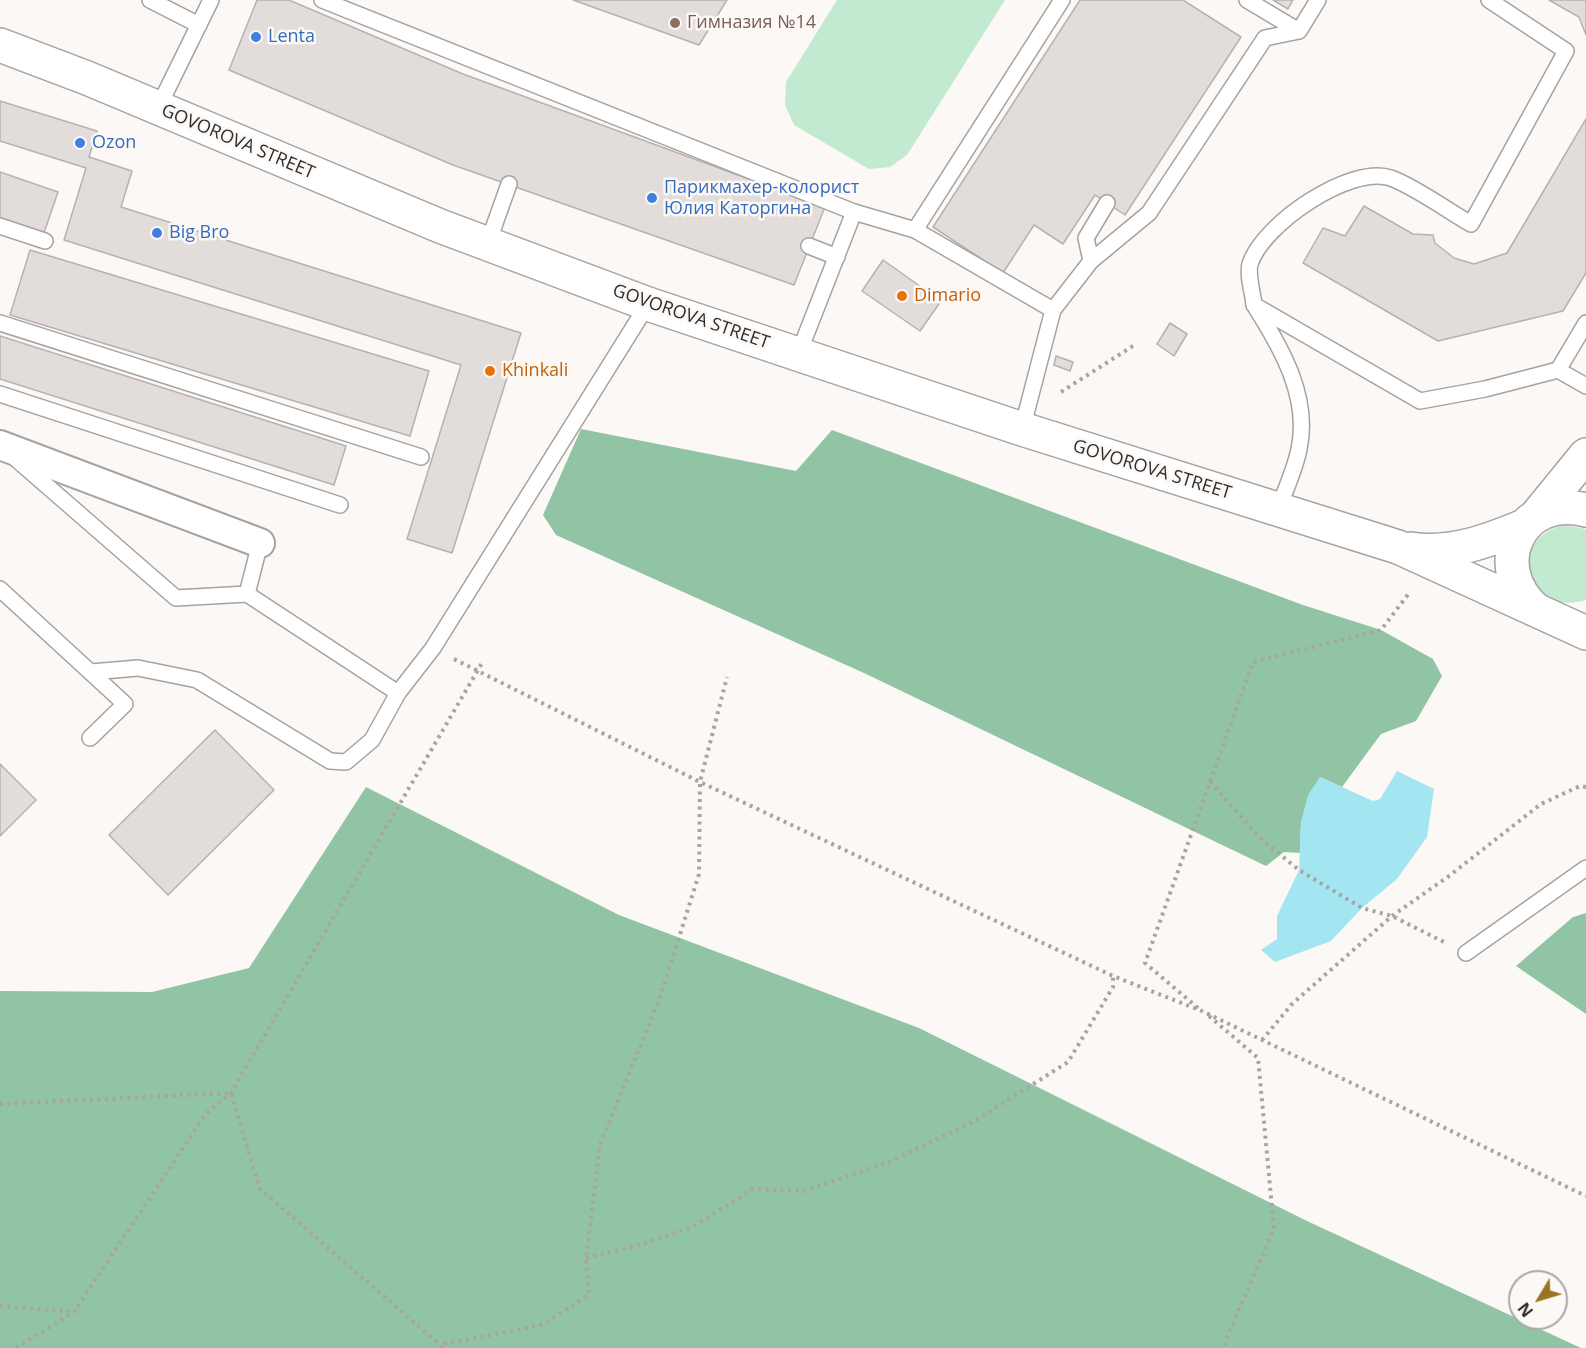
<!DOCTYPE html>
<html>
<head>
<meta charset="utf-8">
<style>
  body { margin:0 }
  #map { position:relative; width:1586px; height:1348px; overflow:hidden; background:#fcf8f5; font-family:"Open Sans",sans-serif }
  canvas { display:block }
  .north { position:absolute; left:1508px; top:1270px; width:60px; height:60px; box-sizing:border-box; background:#fcf8f5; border:2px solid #aaa7a5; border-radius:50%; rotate:232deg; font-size:16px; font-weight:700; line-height:24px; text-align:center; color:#302e2d }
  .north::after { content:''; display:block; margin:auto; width:21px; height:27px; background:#9c7421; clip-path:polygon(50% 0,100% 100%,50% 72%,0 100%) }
</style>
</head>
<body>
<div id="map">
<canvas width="1586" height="1348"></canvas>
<div class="north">N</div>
</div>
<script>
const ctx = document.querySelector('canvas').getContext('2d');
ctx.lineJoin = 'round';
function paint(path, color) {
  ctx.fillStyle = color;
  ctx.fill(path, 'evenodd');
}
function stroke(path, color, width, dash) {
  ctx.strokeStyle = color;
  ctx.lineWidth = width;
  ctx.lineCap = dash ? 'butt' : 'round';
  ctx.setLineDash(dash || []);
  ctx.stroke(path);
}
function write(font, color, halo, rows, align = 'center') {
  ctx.font = font + ' "Open Sans",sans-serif';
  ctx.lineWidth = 5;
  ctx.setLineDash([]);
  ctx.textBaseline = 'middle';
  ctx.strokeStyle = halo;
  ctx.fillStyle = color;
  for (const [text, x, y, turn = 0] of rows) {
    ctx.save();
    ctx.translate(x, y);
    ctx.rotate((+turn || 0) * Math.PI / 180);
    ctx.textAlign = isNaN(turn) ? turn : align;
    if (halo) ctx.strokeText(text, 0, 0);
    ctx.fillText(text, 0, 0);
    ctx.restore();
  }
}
paint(new Path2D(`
  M 837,0 L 1005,0 L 907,155 L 890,167 L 869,169 L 794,125 L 785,105 L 786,82 Z
  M 1563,525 L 1586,529 L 1586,600 C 1528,618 1502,542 1563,525 Z`), '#c1ead0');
paint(new Path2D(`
  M 581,429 L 796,471 L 832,430 L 1303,605 L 1381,630 L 1433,659 L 1442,676 L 1416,721 L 1381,734 L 1342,787 L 1320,777 L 1301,822 L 1300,853 L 1284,852 L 1266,866 L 864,673 L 556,535 L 543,515 Z
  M 366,787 L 619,915 L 919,1028 L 1307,1221 L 1581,1348 L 0,1348 L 0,991 L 152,992 L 249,968 Z
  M 1586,913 L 1586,1014 L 1516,966 L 1573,917 Z`), '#91c3a5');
paint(new Path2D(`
  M 1397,771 L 1434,789 L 1427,837 L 1397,879 L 1362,908 L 1331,941 L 1275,962 L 1261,950 L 1277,939 L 1277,916 L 1299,870 L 1301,822 L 1308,795 L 1320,777 L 1373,801 L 1380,799 Z`), '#a4e5f2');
const building = new Path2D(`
  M 257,0 L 289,0 L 463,74 L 825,207 L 794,285 L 453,165 L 229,70 Z
  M 573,0 L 727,0 L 699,45 Z
  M 1080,0 L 1183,0 L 1241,37 L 1125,215 L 1095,195 L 1063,244 L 1034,225 L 1003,273 L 933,227 Z
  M 1273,0 L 1293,0 L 1288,9 Z
  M 1549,0 L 1586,0 L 1586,35 L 1579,17 Z
  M 0,101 L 97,131 L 89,157 L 132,171 L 121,207 L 521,333 L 452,553 L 407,539 L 461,365 L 64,240 L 86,168 L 0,141 Z
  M 1586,119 L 1586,273 L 1563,311 L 1438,341 L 1303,263 L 1323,228 L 1345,236 L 1364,206 L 1413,234 L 1433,235 L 1435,243 L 1454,258 L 1474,264 L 1507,253 Z
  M 0,172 L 58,192 L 44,233 L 0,218 Z
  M 30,250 L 429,371 L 410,436 L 10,315 Z
  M 883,260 L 941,301 L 920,331 L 862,291 Z
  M 1170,323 L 1187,334 L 1174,356 L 1157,344 Z
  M 0,336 L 346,446 L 334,485 L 0,379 Z
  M 1056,356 L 1073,362 L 1070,371 L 1054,365 Z
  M 215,730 L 274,790 L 168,895 L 109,835 Z
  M 0,764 L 36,800 L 0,836 Z`);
paint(building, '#e2ddda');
stroke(building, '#b7b2b0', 1.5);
const lane = new Path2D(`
  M 150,0 L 199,25
  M 322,0 L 854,212 L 915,230 L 1053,310
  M 1247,0 L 1299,31
  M 1489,0 L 1566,51 L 1471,224 C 1447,210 1415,187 1391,178 C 1350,164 1262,225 1250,264 C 1247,275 1253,293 1254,305 L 1420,401 L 1485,389 L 1558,370 L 1586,386
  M 158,108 L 211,0
  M 0,226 L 45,241
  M 915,230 L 1062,0
  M 488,243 L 509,184
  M 809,246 L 837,257
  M 1091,261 L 1086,238 L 1107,203
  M 1256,308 C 1282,349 1310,398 1299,449 C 1295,470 1285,490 1278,510
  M 0,323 L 421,457
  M 798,355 L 854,212
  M 1558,370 L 1586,323
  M 0,394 L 340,505
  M 1022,429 L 1053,310 L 1091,261 L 1149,213 L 1265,38 L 1299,31 L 1318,0
  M 16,459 L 176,598 L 247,594 L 398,693 L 372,740 L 346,762 L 330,761 L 197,680 L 138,668 L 91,672
  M 0,589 L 125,704 L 90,738
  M 247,594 L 260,543
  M 398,693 L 433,648 L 648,304
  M 1466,953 L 1586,868`);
const street = new Path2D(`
  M 0,445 L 260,543`);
const secondary = new Path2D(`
  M 0,45 L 87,78 L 440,226 L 648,304 L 1022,429 L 1398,547 L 1586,633
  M 1537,515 L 1586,455
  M 1411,549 C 1451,555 1488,541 1524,526
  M 1536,610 C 1486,567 1520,493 1586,510`);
stroke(lane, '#a6a29f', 18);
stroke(street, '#a6a29f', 32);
stroke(secondary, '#a6a29f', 36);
stroke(new Path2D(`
  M 1061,392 L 1136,344
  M 454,659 L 700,782 L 1113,976 L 1202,1011 L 1586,1196
  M 1210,782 L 1261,839 L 1299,870 L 1362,908 L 1392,916 L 1446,943
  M 1198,1008 L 1145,963 L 1253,662 L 1381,630 L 1410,592
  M 1209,1016 L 1258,1058 L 1274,1229 L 1225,1342 L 1226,1348
  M 1262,1040 L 1292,1004 L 1392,916 L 1449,876 L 1541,804 L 1580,786 L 1586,787
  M 0,1104 L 231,1093 L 260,1189 L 440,1345
  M 586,1258 L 636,1246 L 692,1227 L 753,1189 L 804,1191 L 889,1162 L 975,1121 L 1068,1062 L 1113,987 L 1113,977
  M 0,1306 L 74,1312
  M 16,1348 L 74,1312 L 205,1115 L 231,1093 L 482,663
  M 442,1348 L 440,1345 L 541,1325 L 589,1295 L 586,1258 L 600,1145 L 661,995 L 699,874 L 700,782 L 727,677`), '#a7a4a2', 4, [3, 4.5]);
stroke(lane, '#fff', 15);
stroke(street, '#fff', 28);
stroke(secondary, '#fff', 33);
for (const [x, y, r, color] of [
  [675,23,6,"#8d6e63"],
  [256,37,6,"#3f7fe0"],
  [80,143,6,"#3f7fe0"],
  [652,198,6,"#3f7fe0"],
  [157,233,6,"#3f7fe0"],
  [902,296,6,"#e8710a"],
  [490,371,6,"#e8710a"]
]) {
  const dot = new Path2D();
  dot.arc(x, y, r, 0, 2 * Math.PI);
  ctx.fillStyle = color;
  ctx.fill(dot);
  stroke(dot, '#fcf8f5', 2);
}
write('18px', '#785e54', '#fcf8f5', [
  ["Гимназия №14",687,23]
], 'left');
write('18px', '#366cbe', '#fcf8f5', [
  ["Lenta",268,37],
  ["Ozon",92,143],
  ["Парикмахер-колорист",664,188],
  ["Юлия Каторгина",664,209],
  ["Big Bro",169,233]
], 'left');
write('18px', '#302e2d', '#fcf8f5', [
  ["GOVOROVA STREET",238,142,23],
  ["GOVOROVA STREET",691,317,19],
  ["GOVOROVA STREET",1152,470,17]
]);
write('18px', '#c56008', '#fcf8f5', [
  ["Dimario",914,296],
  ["Khinkali",502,371]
], 'left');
</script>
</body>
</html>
